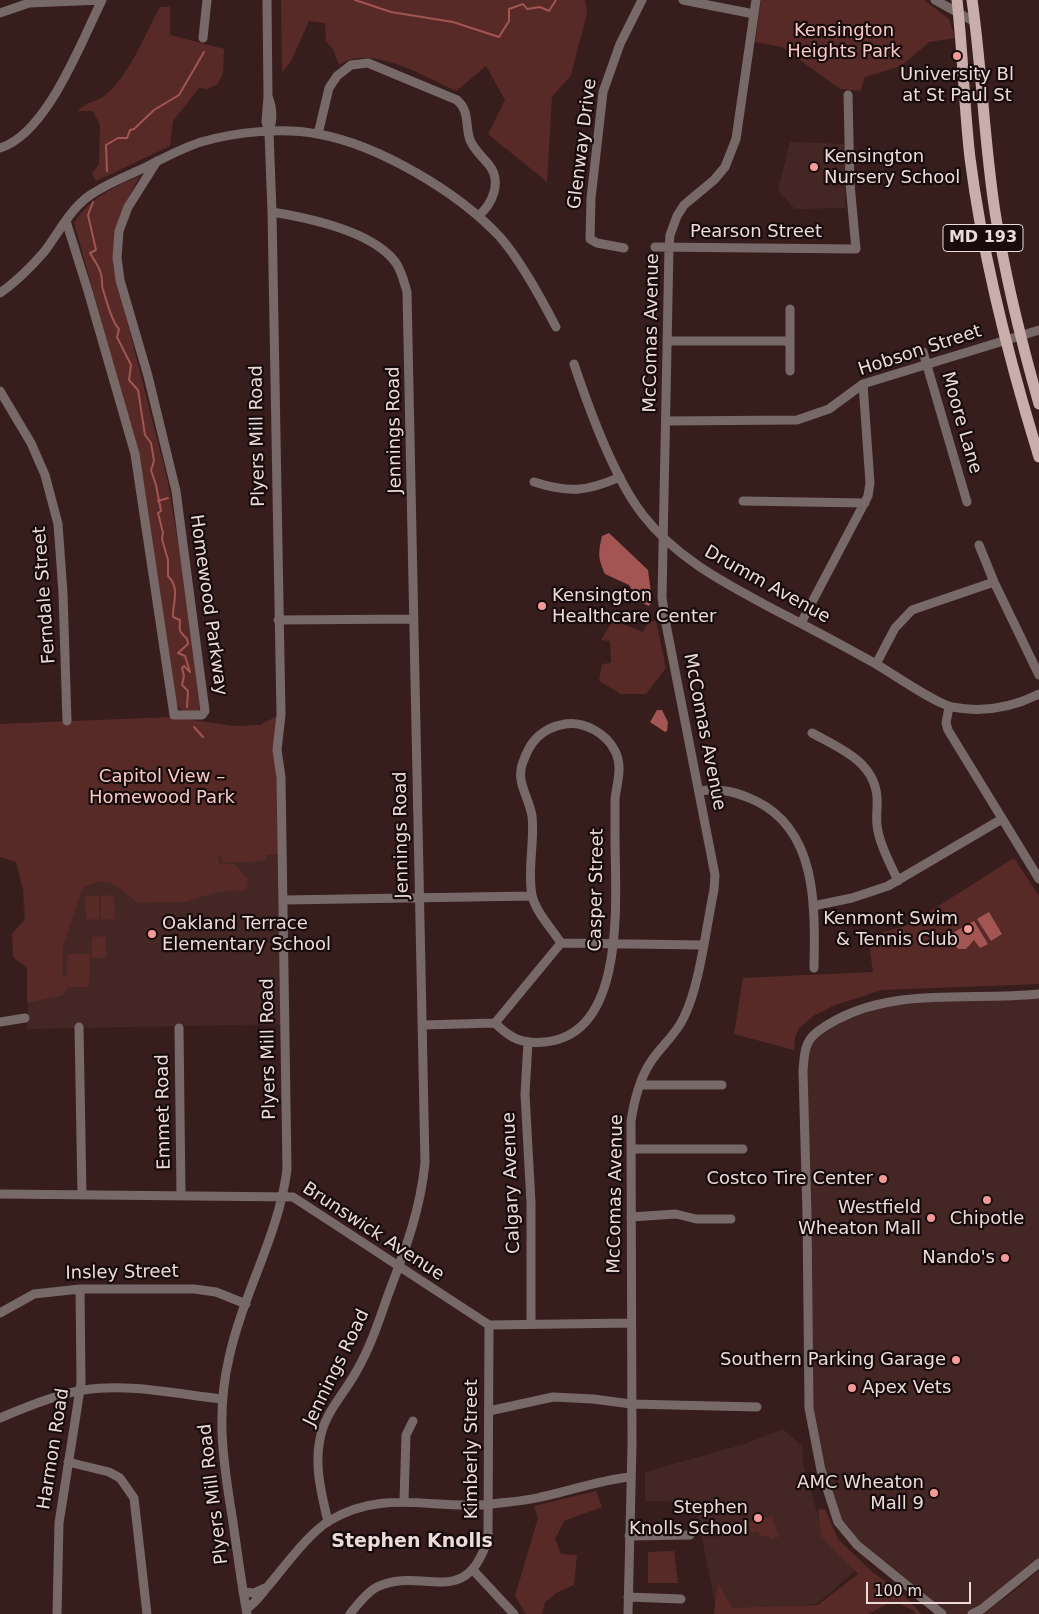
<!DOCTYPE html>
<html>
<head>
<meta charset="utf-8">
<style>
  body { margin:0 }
  #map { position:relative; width:1039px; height:1614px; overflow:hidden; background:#371e1d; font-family:"DejaVu Sans",sans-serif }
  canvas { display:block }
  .scale { position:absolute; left:866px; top:1582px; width:105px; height:22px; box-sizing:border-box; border:2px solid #ecdbd9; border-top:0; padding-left:6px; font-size:15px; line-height:18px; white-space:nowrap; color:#ecdbd9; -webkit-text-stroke:4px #170c0b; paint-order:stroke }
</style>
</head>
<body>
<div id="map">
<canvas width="1039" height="1614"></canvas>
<div class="scale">100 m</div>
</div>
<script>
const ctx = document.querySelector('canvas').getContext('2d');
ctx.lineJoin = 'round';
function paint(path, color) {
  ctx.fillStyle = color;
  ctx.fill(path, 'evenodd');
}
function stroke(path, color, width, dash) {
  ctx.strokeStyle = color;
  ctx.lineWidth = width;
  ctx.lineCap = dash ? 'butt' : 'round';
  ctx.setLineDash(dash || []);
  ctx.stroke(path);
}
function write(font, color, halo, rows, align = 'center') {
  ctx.font = font + ' "DejaVu Sans",sans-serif';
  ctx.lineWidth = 4.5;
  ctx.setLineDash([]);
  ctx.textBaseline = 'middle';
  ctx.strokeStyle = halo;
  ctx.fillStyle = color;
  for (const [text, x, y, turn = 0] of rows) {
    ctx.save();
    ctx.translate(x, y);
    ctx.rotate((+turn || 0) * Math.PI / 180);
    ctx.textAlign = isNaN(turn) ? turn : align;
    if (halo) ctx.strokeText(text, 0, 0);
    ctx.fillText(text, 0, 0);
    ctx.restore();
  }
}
paint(new Path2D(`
  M 790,142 L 845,144 L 845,208 L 795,209 L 778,191 Z
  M 282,854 L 284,1024 L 27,1029 L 30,946 L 24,924 L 23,889 L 16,862 Z
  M 1039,994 L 1039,1562 L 972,1614 L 942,1614 L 936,1610 L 838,1522 L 809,1408 L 803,1071 L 810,1038 L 824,1027 L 889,1001 Z
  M 783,1429 L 802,1446 L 803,1463 L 823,1533 L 859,1568 L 818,1603 L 791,1608 L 717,1614 L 695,1502 L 645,1501 L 645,1472 L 745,1444 Z
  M 1039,1570 L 1039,1614 L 983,1614 L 1014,1591 Z`), '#442624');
paint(new Path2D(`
  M 281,0 L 585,0 L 587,13 L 571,75 L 552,97 L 547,182 L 488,134 L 505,100 L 486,66 L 456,91 C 425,77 370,43 339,65 L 333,49 L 326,41 L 325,23 L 309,21 L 291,61 L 282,73 Z
  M 761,0 L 924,0 L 949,19 L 955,38 L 929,42 L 901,66 L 865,77 L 860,91 L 840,89 L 782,47 L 755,42 Z
  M 160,7 L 170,7 L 170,35 L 224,49 L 223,73 L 218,84 L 208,89 L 199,88 L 173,121 L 170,146 L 96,181 L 92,174 L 99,164 L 100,125 L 93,111 L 78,111 C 89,100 95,103 104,96 C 128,78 146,33 160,7 Z
  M 140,176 C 121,207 114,230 113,266 L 168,482 L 190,617 L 200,708 L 198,711 L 184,712 L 176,705 L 147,504 L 101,319 L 74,223 C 92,196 111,189 140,176 Z
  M 613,620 L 643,632 L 648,622 L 656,621 L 666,668 L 646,694 L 621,694 L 599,681 L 602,664 L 611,663 L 610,641 L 601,640 Z
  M 279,715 L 282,854 L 266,855 L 266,861 L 222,863 L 221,856 L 218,856 L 220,864 L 234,864 L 248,879 L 247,890 L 218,892 L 184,902 L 138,903 C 116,886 111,875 83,887 L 63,946 L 62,976 L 67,977 L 67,957 L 69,954 L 90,954 L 89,987 L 68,987 L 63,995 L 27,1003 L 27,968 L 13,957 L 12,934 L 26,918 L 23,889 L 16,862 L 0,857 L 0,724 L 172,717 L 234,726 L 260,725 Z
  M 1014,858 L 1039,896 L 1039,984 L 882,990 L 835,1005 L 813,1016 L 799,1028 L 795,1037 L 794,1050 L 734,1034 L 743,978 L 873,972 L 868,937 L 910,924 Z
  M 99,895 L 99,919 L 86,920 L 85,896 Z
  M 114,895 L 115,919 L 101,920 L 101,896 Z
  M 106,936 L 106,958 L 92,958 L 92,937 Z
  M 596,1491 L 602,1507 L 564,1521 L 555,1539 L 561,1554 L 577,1555 L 574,1585 L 558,1592 L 545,1602 L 542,1614 L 526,1614 L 515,1596 L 538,1518 L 534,1506 Z
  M 825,1509 L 838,1539 L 871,1571 L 906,1597 L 921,1614 L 914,1614 L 915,1611 L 893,1601 L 868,1614 L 714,1614 L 718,1583 L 732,1608 L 818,1605 L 858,1574 L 821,1536 L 818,1510 Z
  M 772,1516 L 779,1537 L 770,1539 L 769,1536 L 760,1536 L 758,1531 L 751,1533 L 748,1522 Z
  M 674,1551 L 678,1583 L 648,1583 L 648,1552 Z`), '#572a28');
paint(new Path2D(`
  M 609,533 L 648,570 L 652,601 L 649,606 L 640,602 L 629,585 L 605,574 C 598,558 598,554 602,536 Z
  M 657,710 L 662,710 L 668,722 L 667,731 L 665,732 L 650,722 Z
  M 989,912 L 1002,934 L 991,941 L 977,919 Z
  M 974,921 L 988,944 L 980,948 L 974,940 L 966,949 L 958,949 L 949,935 Z`), '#a25552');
stroke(new Path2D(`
  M 355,0 L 391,12 L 453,22 L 499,37 L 509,21 L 509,9 L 523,4 L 527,9 L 540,7 L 549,11 L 556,0
  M 107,171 L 106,145 L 118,138 L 127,138 L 130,130 L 134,129 L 154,110 L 179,95 L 204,52
  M 93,202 L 88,215 L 96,250 L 90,253 C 94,260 99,266 101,274 C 103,279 101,285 103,290 C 107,301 111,321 119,329 L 117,337 L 131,365 L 129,380 L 138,390 L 145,435 L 151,443 L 154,461 L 151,470 L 156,485 L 161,511 L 158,513 L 163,533 L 162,539 L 168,560 L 168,576 C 181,589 172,604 173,617 L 180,620 C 179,631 179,631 187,639 L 188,644 L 178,653 L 185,656 L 190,672 L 184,666 L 182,668 L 184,676 L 182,685 L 188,691 L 187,707
  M 158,501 L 168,498
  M 194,727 L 203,737`), '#a25552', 2);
stroke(new Path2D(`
  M 683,0 L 754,14
  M 935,0 L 975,22
  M 0,13 L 29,3 L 102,0
  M 203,38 L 207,0
  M 268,96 C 273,109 273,119 269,132
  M 318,134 L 329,88 L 337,76 L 351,65 L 368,63 L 457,100 C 470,111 465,126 470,140 C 474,150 482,156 489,165 C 502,181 493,204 478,216
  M 0,148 C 47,134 81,42 102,0
  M 272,212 C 309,218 373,231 396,263 C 402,272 404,282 407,292 L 425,1163 C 420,1212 405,1250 388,1295 C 379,1321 370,1348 356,1372 C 344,1394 324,1414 320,1439 C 314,1467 322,1495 328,1522
  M 66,221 L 88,291 L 135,454 L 174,715 L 202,715 L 205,711 L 176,491 L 148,376 L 120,280 L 117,258 L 119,231 L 128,207 L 157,161
  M 655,247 L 856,249 L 850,184 L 848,95
  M 624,248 L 597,243 L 590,239 L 591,198 L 603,92 L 620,44 L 642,0
  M 0,293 C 16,282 31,267 44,252 C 60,231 72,205 95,192 C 111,182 129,175 146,167 C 164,158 182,148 201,142 C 236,132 282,127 318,134 C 379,145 458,192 500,237 C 521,261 541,298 556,327
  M 790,309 L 790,371
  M 667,341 L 790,341
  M 923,352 L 967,502
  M 574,364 C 589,409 614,478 643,515 C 677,559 725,583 773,609 C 808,627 842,645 876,664 C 893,674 936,704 952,707 C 983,713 1011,708 1039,694
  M 0,391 L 31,443 L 45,475 L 58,524 L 63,593 L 67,721
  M 666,421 L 797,420 L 829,409 L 863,384 L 1039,330
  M 534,482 C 569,493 586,492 620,477
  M 743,501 L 865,503
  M 979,545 L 994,582 L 1039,675
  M 278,620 L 414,619
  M 801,623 L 868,496 L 870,483 L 863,384
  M 876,664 L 895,628 L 912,610 L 994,582
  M 949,707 L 946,723 L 948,730 L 1039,879
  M 812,733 C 839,748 874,761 877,797 C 878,808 875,820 878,831 C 881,848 891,865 898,881
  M 700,791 C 721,788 737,792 756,801 C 818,831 815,908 814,968
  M 283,900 L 532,896
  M 813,906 L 852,898 L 888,886 L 1002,819
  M 561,943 L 703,945
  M 0,1022 L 25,1018
  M 495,1023 C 511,1039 522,1044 545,1042 C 631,1034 614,887 615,829 C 615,819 615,809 615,799 C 617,782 623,767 615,751 C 606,733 584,721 565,724 C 542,728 530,741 523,762 C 515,781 529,797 532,816 C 535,841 527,870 532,895 C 535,911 552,929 561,943
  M 423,1025 L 495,1023 L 561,943
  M 79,1027 L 82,1195
  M 179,1028 L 181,1195
  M 528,1042 L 525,1094 L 531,1203 L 531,1323
  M 640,1085 L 722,1085
  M 631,1149 L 743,1149
  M 0,1194 L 293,1197 L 489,1325 L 630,1323
  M 631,1217 L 676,1214 L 696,1219 L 731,1219
  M 0,1313 L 34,1294 L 80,1289 L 194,1289 L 216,1292 L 246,1304
  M 489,1411 L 553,1397 L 593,1399 L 631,1404 L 757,1407
  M 0,1418 C 21,1409 61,1393 84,1390 C 128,1383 177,1394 222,1399
  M 68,1462 L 109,1472 L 120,1478 L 134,1498 L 147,1614
  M 404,1501 L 406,1435 L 413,1421
  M 629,1536 L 690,1535
  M 473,1570 L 514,1614
  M 243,1592 L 254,1593 L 267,1587
  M 628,1597 L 681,1599
  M 246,1609 C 257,1602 261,1594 269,1585 C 285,1566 308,1534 329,1521 C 385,1487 435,1511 492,1504 C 508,1502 525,1501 541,1497 C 570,1491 600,1480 630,1477
  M 57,1614 L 59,1523 L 81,1383 L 80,1289
  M 247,1614 C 241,1581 237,1549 232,1516 C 223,1461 216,1413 229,1358 C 243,1293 279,1235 287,1169 L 281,777 L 277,750 L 281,715 L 272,212 L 269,132 L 266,122 L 268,96 L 267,0
  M 350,1614 C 357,1605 367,1592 377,1587 C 422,1565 466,1612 488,1538 L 489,1325
  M 628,1614 L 632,1445 L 631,1121 C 634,1102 639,1080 650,1063 C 660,1047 676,1035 684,1017 C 700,985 706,927 714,890 L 715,875 L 665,619 L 662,597 L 669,248 L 670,235 L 677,216 L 684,205 L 714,180 L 725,167 L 736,139 L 756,0
  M 942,1614 L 857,1545 L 838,1522 L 821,1470 L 809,1408 L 807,1215 L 803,1071 C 804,1060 804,1047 811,1038 C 817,1030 827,1025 836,1020 C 898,987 971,1001 1039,994
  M 972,1614 L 982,1609 L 1039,1563`), '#776968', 9);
stroke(new Path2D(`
  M 957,0 C 963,53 964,106 970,158 C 983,260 1009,360 1039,457
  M 972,0 C 982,70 984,141 995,212 C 1005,276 1021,341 1039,404`), '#c9adab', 11);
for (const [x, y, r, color] of [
  [957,56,5,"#f59b97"],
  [814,167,5,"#f59b97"],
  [542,606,5,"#f59b97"],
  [968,929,5,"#f59b97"],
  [152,934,5,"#f59b97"],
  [883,1179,5,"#f59b97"],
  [987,1200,5,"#f59b97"],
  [931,1218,5,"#f59b97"],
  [1005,1258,5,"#f59b97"],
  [956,1360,5,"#f59b97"],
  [852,1388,5,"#f59b97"],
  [934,1493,5,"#f59b97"],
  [758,1518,5,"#f59b97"]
]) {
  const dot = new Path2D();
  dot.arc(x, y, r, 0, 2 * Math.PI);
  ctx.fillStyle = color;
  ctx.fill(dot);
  stroke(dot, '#170c0b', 2);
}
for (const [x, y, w] of [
  [983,238,80]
]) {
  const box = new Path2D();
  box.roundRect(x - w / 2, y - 13.5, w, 27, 4);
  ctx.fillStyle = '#170c0b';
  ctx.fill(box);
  stroke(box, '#ecdbd9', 1);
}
write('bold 16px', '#ecdbd9', null, [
  ["MD 193",983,238]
]);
write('18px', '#f7c9c6', '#170c0b', [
  ["Kensington",844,31],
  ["Heights Park",844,52],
  ["Capitol View –",162,777],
  ["Homewood Park",162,798]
]);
write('18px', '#ecdbd9', '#170c0b', [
  ["University Bl",957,75,"center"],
  ["at St Paul St",957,96,"center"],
  ["Kensington",824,157,"left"],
  ["Nursery School",824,178,"left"],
  ["Kensington",552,596,"left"],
  ["Healthcare Center",552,617,"left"],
  ["Kenmont Swim",958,919],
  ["& Tennis Club",958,940],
  ["Oakland Terrace",162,924,"left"],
  ["Elementary School",162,945,"left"],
  ["Costco Tire Center",873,1179],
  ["Westfield",921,1208],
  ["Wheaton Mall",921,1229],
  ["Chipotle",987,1219,"center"],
  ["Nando's",995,1258],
  ["Southern Parking Garage",946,1360],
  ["Apex Vets",862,1388,"left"],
  ["AMC Wheaton",924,1483],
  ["Mall 9",924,1504],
  ["Stephen",748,1508],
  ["Knolls School",748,1529]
], 'right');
write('18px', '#ecdbd9', '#170c0b', [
  ["Glenway Drive",583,144,-83],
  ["Pearson Street",756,232],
  ["McComas Avenue",652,333,-89],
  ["Hobson Street",920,351,-18],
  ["Moore Lane",961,423,74],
  ["Jennings Road",395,430,-91],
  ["Plyers Mill Road",258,436,-91],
  ["Drumm Avenue",767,585,29],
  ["Ferndale Street",45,595,-94],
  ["Homewood Parkway",208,605,82],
  ["McComas Avenue",704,732,79],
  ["Jennings Road",402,835,-91],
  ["Casper Street",597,890,-89],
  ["Plyers Mill Road",269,1049,-91],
  ["Emmet Road",164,1112,-91],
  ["Calgary Avenue",512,1183,-92],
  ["McComas Avenue",616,1194,-89],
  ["Brunswick Avenue",373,1232,33],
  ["Insley Street",122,1273,-1],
  ["Jennings Road",337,1368,-64],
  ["Harmon Road",54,1449,-81],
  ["Kimberly Street",472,1449,-90],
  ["Plyers Mill Road",214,1494,-97]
]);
write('bold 19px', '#ecdbd9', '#170c0b', [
  ["Stephen Knolls",412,1542]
]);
</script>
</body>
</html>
